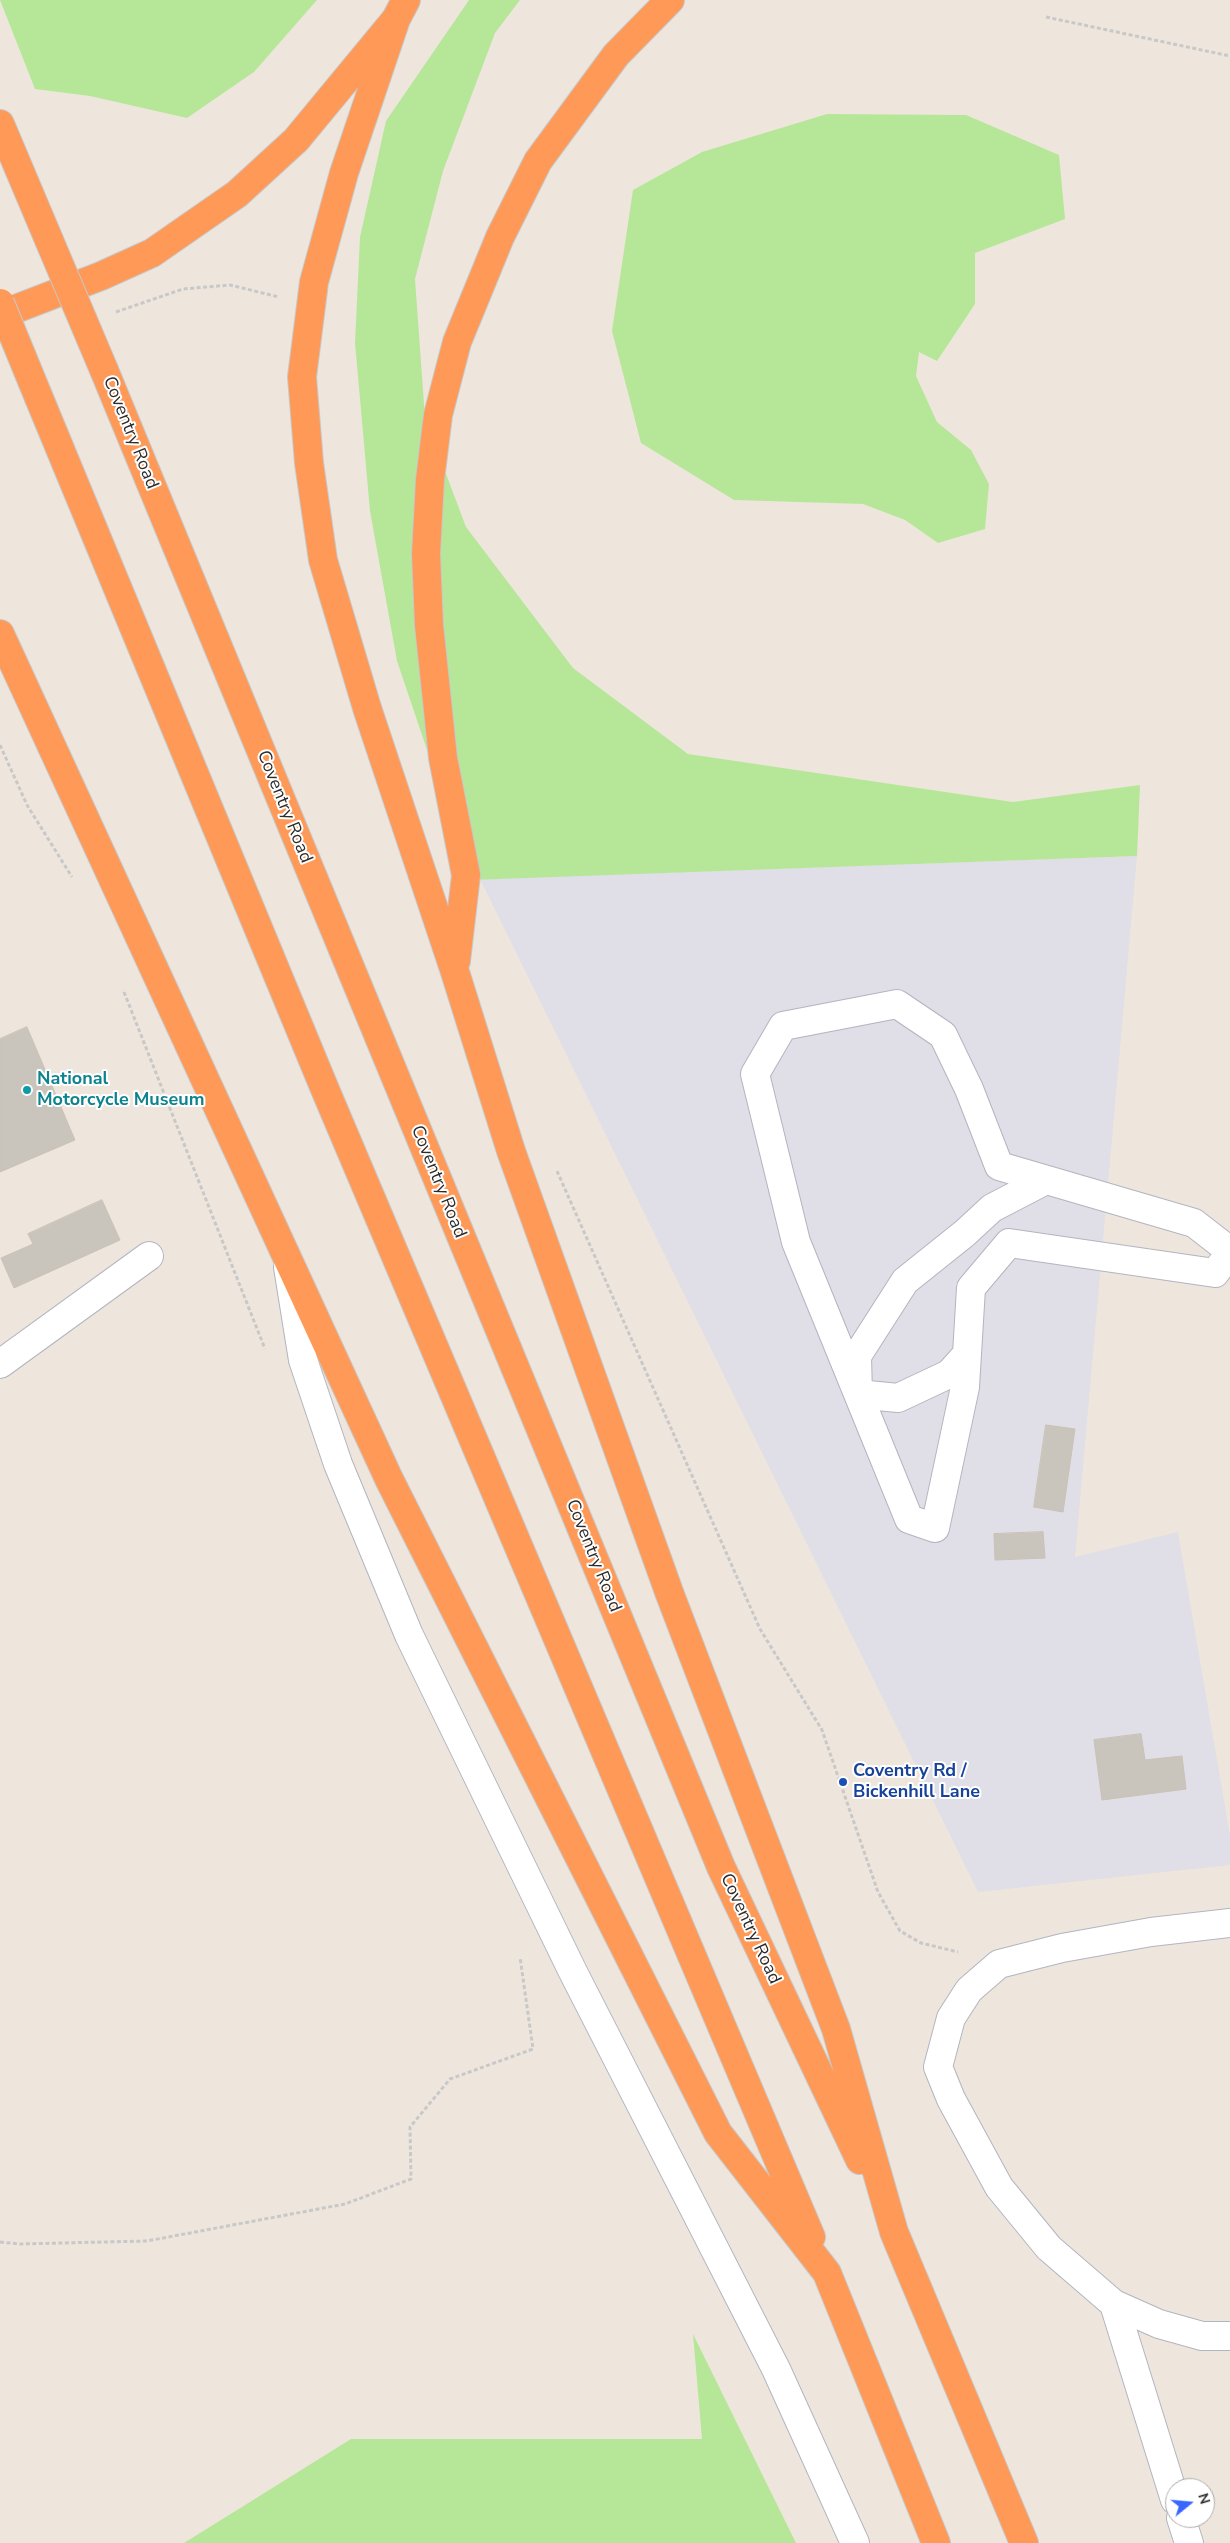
<!DOCTYPE html>
<html>
<head>
<meta charset="utf-8">
<style>
  body { margin:0 }
  #map { position:relative; width:1230px; height:2543px; overflow:hidden; background:#eee6dd; font-family:"Nunito Sans",sans-serif }
  canvas { display:block }
  .north { position:absolute; left:1165px; top:2478px; width:50px; height:50px; box-sizing:border-box; background:#fff; border:1px solid #ababab; border-radius:50%; rotate:73deg; font-size:14px; font-weight:700; line-height:20px; text-align:center; color:#2c2c2c }
  .north::after { content:''; display:block; margin:auto; width:18px; height:22px; background:#3966ff; clip-path:polygon(50% 0,100% 100%,50% 72%,0 100%) }
</style>
</head>
<body>
<div id="map">
<canvas width="1230" height="2543"></canvas>
<div class="north">N</div>
</div>
<script>
const ctx = document.querySelector('canvas').getContext('2d');
ctx.lineJoin = 'round';
function paint(path, color) {
  ctx.fillStyle = color;
  ctx.fill(path, 'evenodd');
}
function stroke(path, color, width, dash) {
  ctx.strokeStyle = color;
  ctx.lineWidth = width;
  ctx.lineCap = dash ? 'butt' : 'round';
  ctx.setLineDash(dash || []);
  ctx.stroke(path);
}
function write(font, color, halo, rows, align = 'center') {
  ctx.font = font + ' "Nunito Sans",sans-serif';
  ctx.lineWidth = 4;
  ctx.setLineDash([]);
  ctx.textBaseline = 'middle';
  ctx.strokeStyle = halo;
  ctx.fillStyle = color;
  for (const [text, x, y, turn = 0] of rows) {
    ctx.save();
    ctx.translate(x, y);
    ctx.rotate((+turn || 0) * Math.PI / 180);
    ctx.textAlign = isNaN(turn) ? turn : align;
    if (halo) ctx.strokeText(text, 0, 0);
    ctx.fillText(text, 0, 0);
    ctx.restore();
  }
}
paint(new Path2D(`
  M 1137,856 L 1075,1557 L 1178,1532 L 1230,1836 L 1230,1865 L 978,1892 L 480,879 Z`), '#e0dee6');
paint(new Path2D(`
  M 0,0 L 317,0 L 254,72 L 187,118 L 90,96 L 35,89 Z
  M 469,0 L 520,0 L 495,33 L 443,171 L 415,279 L 425,418 L 466,527 L 573,668 L 688,754 L 1013,802 L 1140,785 L 1137,856 L 471,880 L 397,661 L 370,511 L 355,343 L 360,237 L 386,121 Z
  M 827,114 L 966,115 L 1059,155 L 1065,219 L 975,253 L 975,304 L 937,361 L 919,352 L 916,376 L 937,422 L 971,450 L 989,484 L 985,529 L 938,543 L 905,520 L 863,504 L 734,500 L 641,443 L 612,331 L 633,190 L 702,152 Z
  M 693,2334 L 796,2543 L 184,2543 L 351,2439 L 702,2439 Z`), '#b6e798');
const building = new Path2D(`
  M 27,1027 L 75,1140 L 0,1172 L 0,1039 Z
  M 102,1200 L 120,1240 L 14,1288 L 1,1258 L 33,1244 L 28,1234 Z
  M 1046,1425 L 1075,1429 L 1063,1512 L 1034,1507 Z
  M 1043,1532 L 1045,1558 L 995,1560 L 994,1534 Z
  M 1141,1734 L 1145,1760 L 1182,1756 L 1186,1789 L 1102,1800 L 1094,1740 Z`);
paint(building, '#c9c4bc');
stroke(building, '#cac2b7', 1);
const minor = new Path2D(`
  M 1230,1251 L 1194,1223 L 999,1166 L 969,1089 L 943,1035 L 897,1004 L 783,1026 L 755,1074 L 796,1242 L 909,1519 L 935,1528 L 965,1387 L 971,1288 L 1009,1243 L 1215,1273 L 1230,1253
  M 288,1267 L 303,1360 L 338,1464 L 409,1635 L 573,1972 L 776,2369 L 855,2543
  M 967,1354 L 949,1374 L 898,1398 L 858,1394 L 857,1356 L 905,1281 L 965,1233 L 992,1208 L 1046,1180
  M 0,1364 L 149,1256
  M 1230,1923 L 1151,1932 L 1062,1948 L 999,1964 L 969,1990 L 951,2018 L 938,2067 L 951,2099 L 999,2187 L 1049,2248 L 1114,2304 L 1159,2324 L 1202,2336 L 1230,2336
  M 1114,2304 L 1175,2500
  M 1181,2518 L 1189,2543`);
const highway = new Path2D(`
  M 396,19 L 344,173 L 314,282 L 302,377 L 309,463 L 323,560 L 367,708 L 455,972 L 511,1151 L 669,1592 L 836,2029 L 894,2232 L 1024,2543
  M 0,124 L 49,240
  M 0,315 L 101,276 L 152,253 L 237,194 L 296,140 L 396,19 L 406,0
  M 104,370 L 721,1867 L 860,2160
  M 39,398 L 324,1087 L 811,2237
  M 0,634 L 389,1479 L 718,2133 L 827,2273 L 936,2543
  M 456,961 L 466,875 L 443,758 L 429,625 L 426,554 L 430,480 L 438,415 L 457,342 L 500,237 L 538,161 L 616,55 L 670,0`);
stroke(minor, '#b2b5c0', 30);
stroke(highway, '#c8c8c8', 30);
stroke(new Path2D(`
  M 1046,17 L 1230,56
  M 116,312 L 183,289 L 230,285 L 279,297
  M 0,745 L 27,805 L 72,877
  M 124,992 L 265,1349
  M 557,1171 L 760,1629 L 822,1730 L 878,1892 L 900,1931 L 921,1943 L 958,1952
  M 0,2242 L 19,2244 L 147,2241 L 345,2204 L 411,2179 L 410,2127 L 450,2079 L 533,2049 L 520,1957`), '#c8c8c8', 3, [4, 2.5]);
stroke(minor, '#fff', 28);
stroke(highway, '#ff9957', 28);
const highwayBridge = new Path2D(`
  M 49,240 L 104,370
  M 0,303 L 39,398`);
stroke(highwayBridge, '#c8c8c8', 30, []);
stroke(highwayBridge, '#ff9957', 28);
for (const [x, y, r, color] of [
  [27,1090,5,"#0f9aa8"],
  [843,1782,5,"#1a4fb4"]
]) {
  const dot = new Path2D();
  dot.arc(x, y, r, 0, 2 * Math.PI);
  ctx.fillStyle = color;
  ctx.fill(dot);
  stroke(dot, '#fff', 2);
}
write('18px', '#2c2c2c', '#fff', [
  ["Coventry Road",130,433,68],
  ["Coventry Road",284,807,68],
  ["Coventry Road",438,1182,68],
  ["Coventry Road",593,1556,68],
  ["Coventry Road",750,1929,65]
]);
write('bold 18px', '#0d838f', '#fff', [
  ["National",37,1080],
  ["Motorcycle Museum",37,1101]
], 'left');
write('bold 18px', '#164399', '#fff', [
  ["Coventry Rd /",853,1772],
  ["Bickenhill Lane",853,1793]
], 'left');
</script>
</body>
</html>
